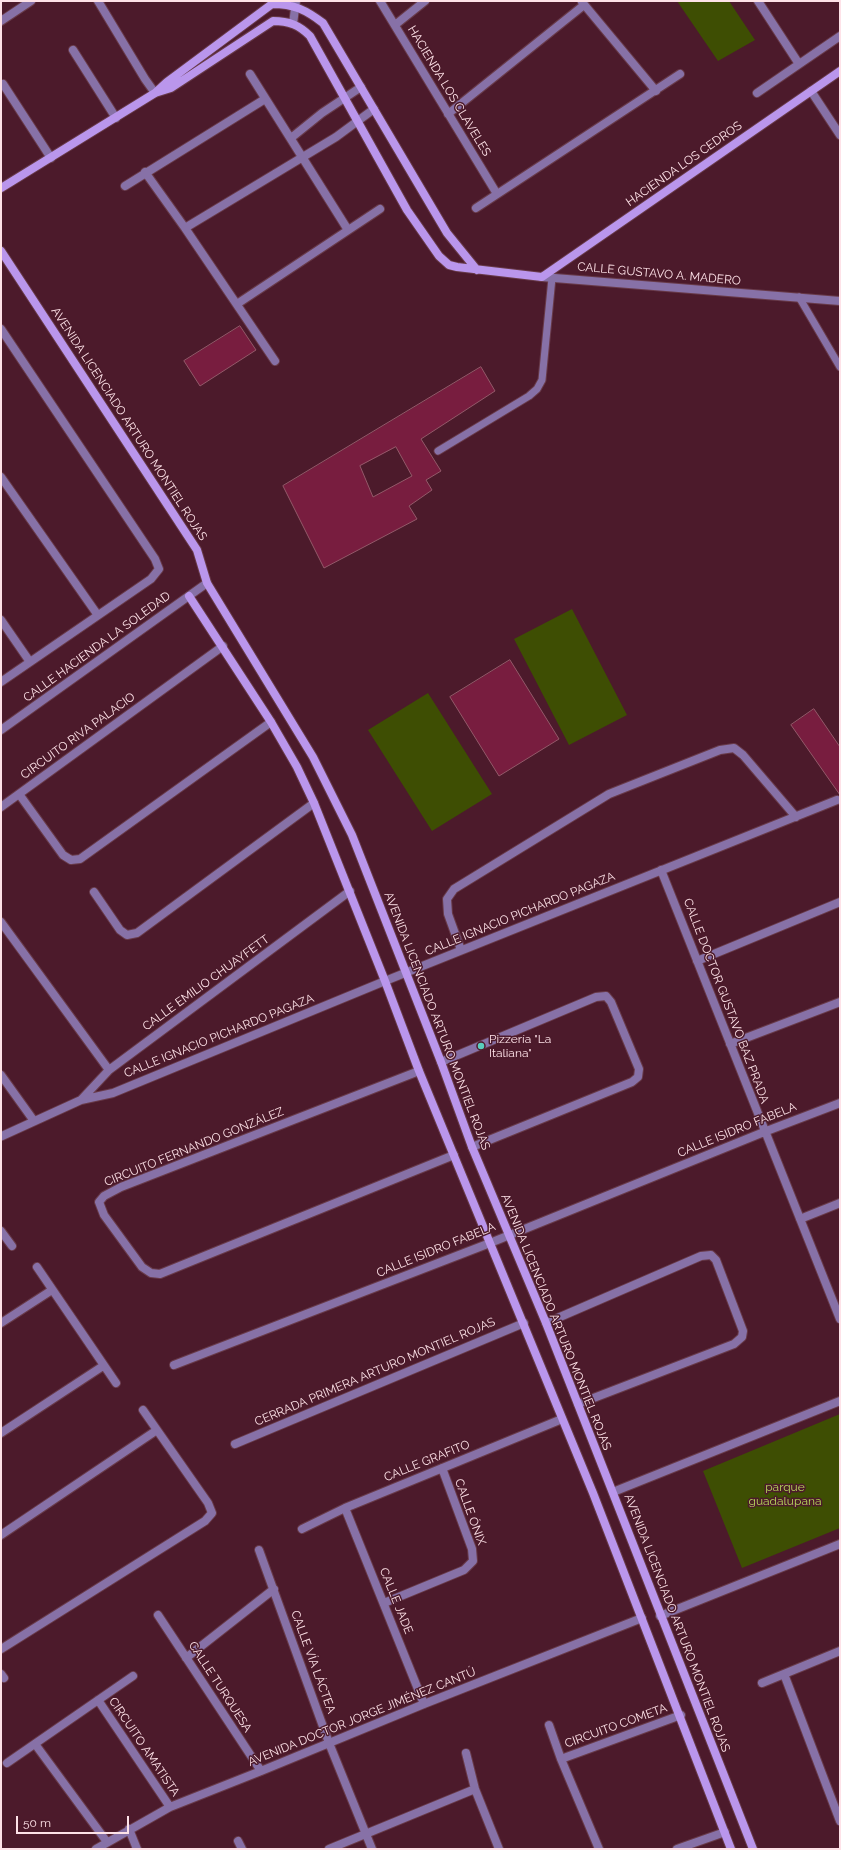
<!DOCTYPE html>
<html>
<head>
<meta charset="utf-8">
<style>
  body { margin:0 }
  #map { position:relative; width:841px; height:1850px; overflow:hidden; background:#4c1a2b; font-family:Raleway,sans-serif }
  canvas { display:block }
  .frame { position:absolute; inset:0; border:2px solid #fee2e8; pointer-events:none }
  .scale { position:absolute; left:16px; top:1816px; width:113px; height:18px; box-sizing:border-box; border:2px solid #fee2e8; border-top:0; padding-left:5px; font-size:12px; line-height:14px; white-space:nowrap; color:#fee2e8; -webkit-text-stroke:3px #4c1a2b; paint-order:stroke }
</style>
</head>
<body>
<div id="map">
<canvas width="841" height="1850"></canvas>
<div class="frame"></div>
<div class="scale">50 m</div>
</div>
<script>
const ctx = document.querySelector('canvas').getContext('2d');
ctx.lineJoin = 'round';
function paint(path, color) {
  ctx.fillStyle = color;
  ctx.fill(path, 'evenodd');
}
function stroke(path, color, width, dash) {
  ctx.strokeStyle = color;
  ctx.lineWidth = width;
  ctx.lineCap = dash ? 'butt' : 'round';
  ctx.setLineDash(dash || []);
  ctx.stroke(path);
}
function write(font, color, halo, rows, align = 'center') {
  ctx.font = font + ' Raleway,sans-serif';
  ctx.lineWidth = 3;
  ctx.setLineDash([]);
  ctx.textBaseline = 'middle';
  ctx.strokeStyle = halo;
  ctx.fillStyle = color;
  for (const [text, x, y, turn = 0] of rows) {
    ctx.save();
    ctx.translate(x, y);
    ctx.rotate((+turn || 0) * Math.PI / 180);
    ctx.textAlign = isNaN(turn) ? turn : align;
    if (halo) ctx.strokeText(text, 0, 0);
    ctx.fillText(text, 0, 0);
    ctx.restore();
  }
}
paint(new Path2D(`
  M 677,1 L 729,1 L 755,40 L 718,61 Z
  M 572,609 L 627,715 L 569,745 L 514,639 Z
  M 428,693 L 492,794 L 432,831 L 368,730 Z
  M 840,1414 L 840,1528 L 742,1568 L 703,1471 Z`), '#3e4e03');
const building = new Path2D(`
  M 240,326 L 256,350 L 200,386 L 184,361 Z
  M 481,367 L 495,391 L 421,439 L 441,471 L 426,480 L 432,490 L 409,506 L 417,519 L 324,568 L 283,486 ZM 396,447 L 412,476 L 373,497 L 360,466 Z
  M 510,660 L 559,739 L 499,776 L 450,697 Z
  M 814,709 L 840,747 L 840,795 L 791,725 Z`);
paint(building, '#781d3f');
stroke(building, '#935969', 1);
const service = new Path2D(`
  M 799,297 L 840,367
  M 438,451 L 529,396 L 537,389 L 542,380 L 552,278`);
const minor = new Path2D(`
  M 98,1 L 145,79 L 155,93
  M 380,1 L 497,194
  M 758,1 L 799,64
  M 582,2 L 656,91
  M 1,21 L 31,1
  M 293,24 L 296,1
  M 395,25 L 425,1
  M 73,50 L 116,118
  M 250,74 L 348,230
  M 3,84 L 51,158
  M 811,91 L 840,135
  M 757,93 L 840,36
  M 448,114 L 584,5
  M 291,138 L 322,113 L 361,87
  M 145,172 L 185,228 L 275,361
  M 125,186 L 265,99
  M 476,208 L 680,74
  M 185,228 L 336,137 L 374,109
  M 542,277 L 840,301
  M 237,304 L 380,209
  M 1,329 L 155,559 L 159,569 L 151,579 L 1,682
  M 1,477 L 97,614
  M 1,620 L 30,662
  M 1,730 L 207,583
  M 19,794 L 63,855 L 71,860 L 80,859 L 271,722
  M 1,807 L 223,646
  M 661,870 L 840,1319
  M 94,892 L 120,930 L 127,935 L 137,933 L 314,803
  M 1,922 L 109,1070
  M 461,950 L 448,914 L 447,899 L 454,889 L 609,794 L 720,750 L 734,748 L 743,755 L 796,817
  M 697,961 L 840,902
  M 730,1044 L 840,1002
  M 441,1062 L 596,997 L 606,996 L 611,1002 L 639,1069 L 638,1077 L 632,1082 L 472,1147
  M 419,1071 L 121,1187 L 104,1196 L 99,1202 L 104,1215 L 142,1267 L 151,1273 L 160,1274 L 454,1155
  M 1,1075 L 34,1121
  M 81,1100 L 109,1070 L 350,891
  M 2,1136 L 81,1100 L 113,1093 L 385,981 L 837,800
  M 800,1219 L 840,1203
  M 1,1231 L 12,1246
  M 37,1267 L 116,1383
  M 1,1323 L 52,1290
  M 546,1323 L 701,1256 L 711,1255 L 716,1260 L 743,1331 L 742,1337 L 734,1344 L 578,1404
  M 174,1365 L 490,1243 L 764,1132 L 840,1103
  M 1,1433 L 103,1366
  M 235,1444 L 524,1323
  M 613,1492 L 840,1401
  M 345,1508 L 424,1704
  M 302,1529 L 345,1508 L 562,1419
  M 1,1535 L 157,1430
  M 259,1550 L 329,1743 L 372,1849
  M 384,1603 L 464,1570 L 473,1561 L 472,1549 L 442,1468
  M 158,1615 L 261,1771
  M 660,1616 L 840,1544
  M 1,1649 L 205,1521 L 212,1513 L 208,1503 L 143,1410
  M 186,1658 L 274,1589
  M 1,1674 L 4,1678
  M 784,1674 L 840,1821
  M 762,1683 L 840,1651
  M 98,1700 L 170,1807
  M 549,1725 L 561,1759 L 599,1849
  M 35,1744 L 107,1842
  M 466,1753 L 475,1789 L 499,1849
  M 561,1759 L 681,1715
  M 7,1763 L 133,1676
  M 129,1829 L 137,1849
  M 238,1841 L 242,1849
  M 96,1849 L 170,1807 L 261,1771 L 424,1704 L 642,1618
  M 329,1849 L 475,1789
  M 677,1849 L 725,1832`);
const secondary = new Path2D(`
  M 155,93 L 171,88 L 273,21 C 289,21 299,25 310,36 L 407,210 L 439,256 L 449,265 L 457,267 L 542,277 L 840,71
  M 1,188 L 155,93 L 167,82 L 272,4 C 294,4 306,10 323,23 L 447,233 L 477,270
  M 1,251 L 197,550 L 207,583 L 313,757 L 352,835 L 441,1062 L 472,1147 L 546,1323 L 753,1849
  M 189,596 L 271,722 L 297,767 L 314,803 L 385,981 L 419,1071 L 593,1493 L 731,1849`);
stroke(service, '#683a49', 9);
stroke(minor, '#683a49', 10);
stroke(secondary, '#683a49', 10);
stroke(service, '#8771a7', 7);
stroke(minor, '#8771a7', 8);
stroke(secondary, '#ba96ec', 8);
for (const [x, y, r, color] of [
  [481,1046,4,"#5acebd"]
]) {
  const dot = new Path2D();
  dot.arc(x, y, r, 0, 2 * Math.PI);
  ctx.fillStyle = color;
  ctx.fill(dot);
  stroke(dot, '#4c1a2b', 1.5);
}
write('12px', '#fee2e8', '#4c1a2b', [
  ["HACIENDA LOS CLAVELES",449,91,59],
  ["HACIENDA LOS CEDROS",684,164,-35],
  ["CALLE GUSTAVO A. MADERO",659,274,5],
  ["AVENIDA LICENCIADO ARTURO MONTIEL ROJAS",129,424,57],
  ["CALLE HACIENDA LA SOLEDAD",97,647,-36],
  ["CIRCUITO RIVA PALACIO",78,736,-36],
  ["CALLE IGNACIO PICHARDO PAGAZA",520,914,-22],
  ["CALLE EMILIO CHUAYFETT",206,983,-36],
  ["CALLE DOCTOR GUSTAVO BAZ PRADA",726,1001,69],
  ["AVENIDA LICENCIADO ARTURO MONTIEL ROJAS",437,1021,69],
  ["CALLE IGNACIO PICHARDO PAGAZA",219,1036,-22],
  ["CALLE ISIDRO FABELA",737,1130,-22],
  ["CIRCUITO FERNANDO GONZÁLEZ",194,1147,-22],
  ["CALLE ISIDRO FABELA",436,1250,-22],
  ["AVENIDA LICENCIADO ARTURO MONTIEL ROJAS",556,1322,68],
  ["CERRADA PRIMERA ARTURO MONTIEL ROJAS",375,1372,-23],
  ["CALLE GRAFITO",427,1461,-22],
  ["CALLE ÓNIX",470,1512,70],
  ["CALLE JADE",396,1601,68],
  ["AVENIDA LICENCIADO ARTURO MONTIEL ROJAS",677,1623,69],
  ["CALLE VÍA LÁCTEA",313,1662,70],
  ["CALLE TURQUESA",220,1687,57],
  ["AVENIDA DOCTOR JORGE JIMÉNEZ CANTÚ",362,1717,-22],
  ["CIRCUITO COMETA",616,1726,-20],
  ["CIRCUITO AMATISTA",144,1747,56]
]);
write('12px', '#fee2e8', '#4c1a2b', [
  ["Pizzería \"La",489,1039],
  ["Italiana\"",489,1053]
], 'left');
write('12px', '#b8da5c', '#4c1a2b', [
  ["parque",785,1487],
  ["guadalupana",785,1501]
]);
</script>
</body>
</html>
